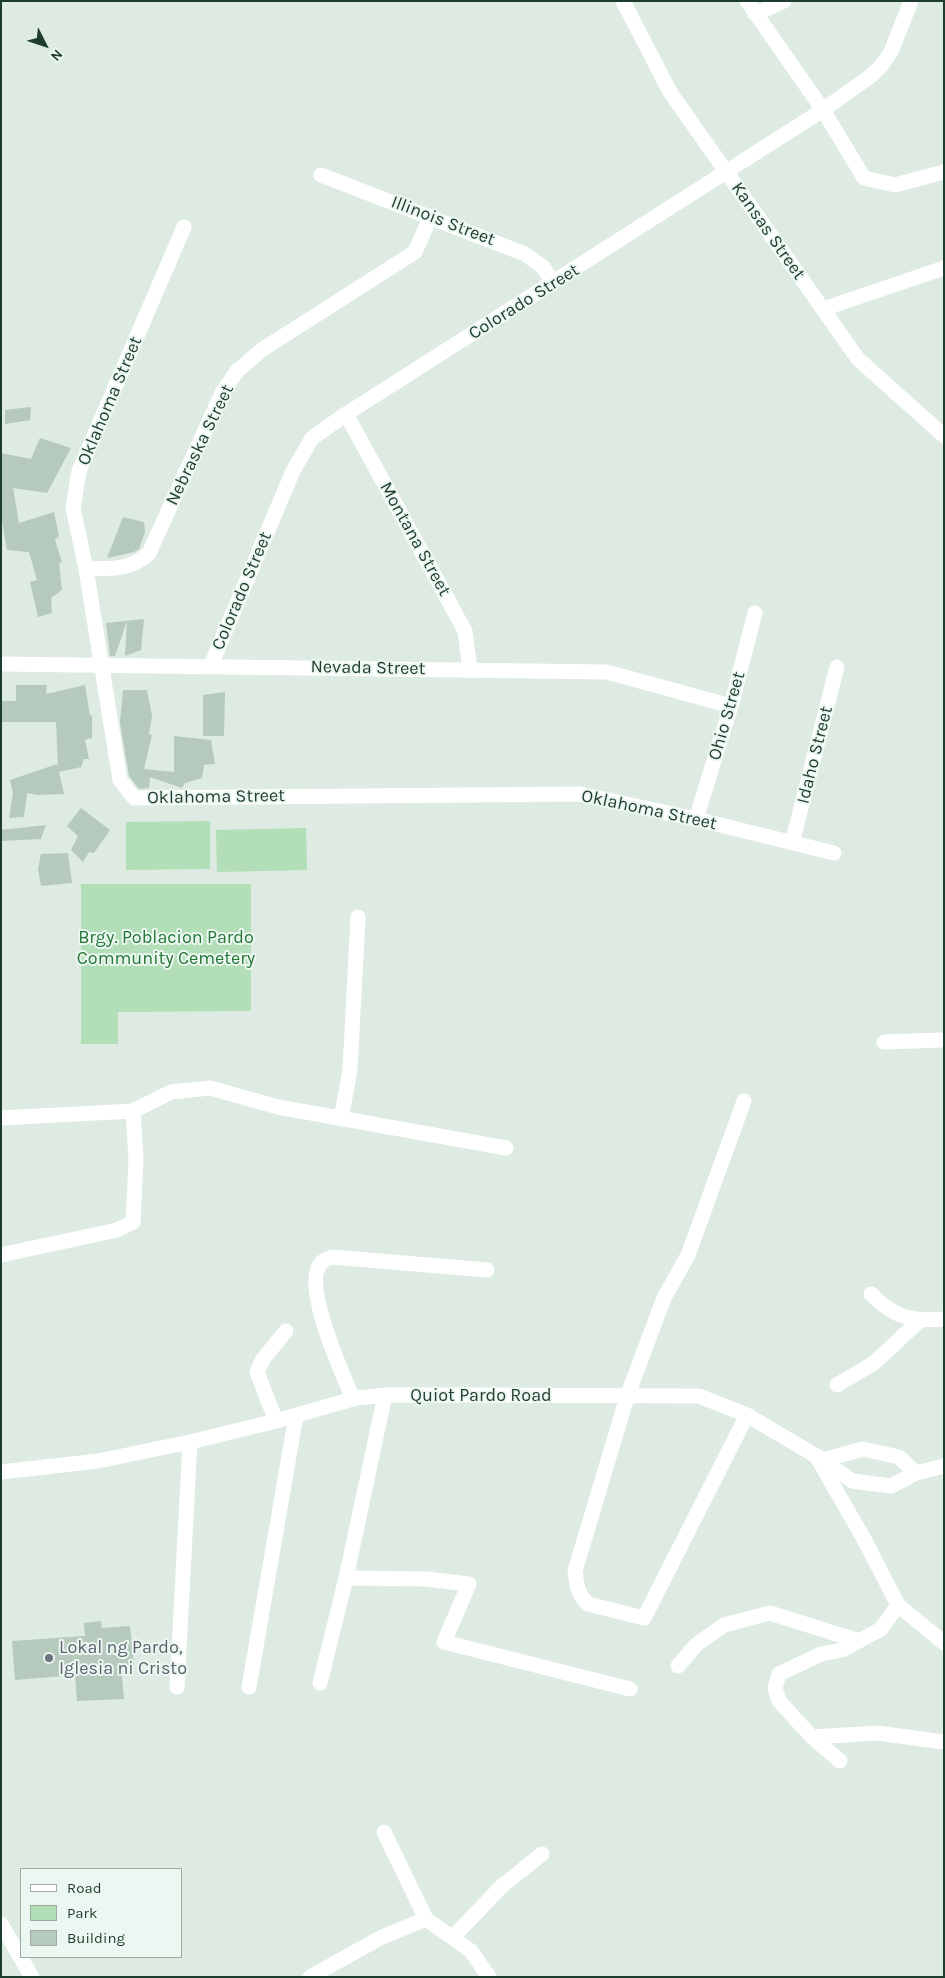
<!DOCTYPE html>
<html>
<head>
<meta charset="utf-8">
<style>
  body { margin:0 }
  #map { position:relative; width:945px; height:1978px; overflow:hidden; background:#ddebe2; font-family:Karla,sans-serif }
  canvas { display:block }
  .frame { position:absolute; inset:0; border:2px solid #1d3c2e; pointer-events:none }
  .legend { position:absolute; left:20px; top:1868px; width:162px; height:90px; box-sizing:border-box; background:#edf7f1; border:1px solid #9aaca3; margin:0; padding:6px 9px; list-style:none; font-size:15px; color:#1d3c2e }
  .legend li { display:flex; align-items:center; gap:10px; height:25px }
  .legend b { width:25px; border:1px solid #9aaca3 }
  .north { position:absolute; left:20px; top:20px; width:50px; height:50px; -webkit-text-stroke:4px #edf7f1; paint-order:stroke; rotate:131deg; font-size:14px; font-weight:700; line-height:20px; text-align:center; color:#1d3c2e }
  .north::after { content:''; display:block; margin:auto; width:18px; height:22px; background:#1d3c2e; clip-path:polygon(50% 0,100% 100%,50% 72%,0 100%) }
</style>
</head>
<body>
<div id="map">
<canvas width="945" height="1978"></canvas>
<div class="frame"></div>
<ul class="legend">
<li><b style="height:6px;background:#fff"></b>Road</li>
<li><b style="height:14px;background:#b2dfb7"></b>Park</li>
<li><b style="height:14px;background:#b5c9bd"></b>Building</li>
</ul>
<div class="north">N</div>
</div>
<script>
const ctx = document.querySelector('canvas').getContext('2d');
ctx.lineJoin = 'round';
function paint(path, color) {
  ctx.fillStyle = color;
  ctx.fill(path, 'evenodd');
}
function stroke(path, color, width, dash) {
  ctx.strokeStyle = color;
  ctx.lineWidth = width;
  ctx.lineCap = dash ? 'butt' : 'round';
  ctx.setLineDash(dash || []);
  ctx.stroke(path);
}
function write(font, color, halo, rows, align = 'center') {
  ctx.font = font + ' Karla,sans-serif';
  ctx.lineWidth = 4;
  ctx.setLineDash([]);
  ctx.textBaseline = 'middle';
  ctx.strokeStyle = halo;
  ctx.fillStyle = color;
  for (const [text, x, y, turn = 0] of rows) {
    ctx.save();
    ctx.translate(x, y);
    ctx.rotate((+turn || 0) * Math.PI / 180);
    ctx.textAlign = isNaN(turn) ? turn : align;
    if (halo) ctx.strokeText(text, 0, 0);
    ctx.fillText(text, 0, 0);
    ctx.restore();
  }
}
paint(new Path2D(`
  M 210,821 L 210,869 L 126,870 L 126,822 Z
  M 306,828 L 307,870 L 217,872 L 216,830 Z
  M 81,884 L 251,884 L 251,1011 L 118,1012 L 118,1044 L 81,1044 Z`), '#b2dfb7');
paint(new Path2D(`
  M 31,407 L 30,420 L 5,424 L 5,410 Z
  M 40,438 L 71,448 L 47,493 L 13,488 L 19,523 L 54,512 L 59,536 L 55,540 L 62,562 L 59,563 L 62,590 L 51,598 L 52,613 L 38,617 L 30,582 L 37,580 L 29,552 L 7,550 L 1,515 L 1,453 L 31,459 Z
  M 123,517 L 144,522 L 145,532 L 139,549 L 134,552 L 107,558 Z
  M 144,619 L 141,650 L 125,656 L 127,621 L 115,656 L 110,656 L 106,623 Z
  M 16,685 L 47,685 L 46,694 L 85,685 L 90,716 L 92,715 L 92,738 L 85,740 L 89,759 L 84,759 L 81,767 L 59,772 L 64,794 L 38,795 L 27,793 L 24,817 L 9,818 L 13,793 L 10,780 L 57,764 L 58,767 L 56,722 L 1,722 L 1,701 L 16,701 Z
  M 123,690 L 147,690 L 152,716 L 149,734 L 152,735 L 144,769 L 174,772 L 174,736 L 211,740 L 215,764 L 204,765 L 202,778 L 185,783 L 182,788 L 150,777 L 149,788 L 139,789 L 129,776 L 120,723 Z
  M 225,692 L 224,736 L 203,736 L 203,695 Z
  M 81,808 L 110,830 L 94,853 L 89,852 L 83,862 L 71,850 L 78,836 L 67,826 Z
  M 46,825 L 41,839 L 1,841 L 1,830 Z
  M 68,853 L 72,883 L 41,886 L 38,869 L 41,854 Z
  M 101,1621 L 102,1628 L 130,1626 L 134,1665 L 121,1666 L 124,1699 L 77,1701 L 75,1675 L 15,1680 L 12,1641 L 85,1636 L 84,1623 Z`), '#b5c9bd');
stroke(new Path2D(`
  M 623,1 L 670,92 L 858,359 L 944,436
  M 747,1 L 823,110 L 864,178 L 895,185 L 944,172
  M 755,14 L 784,1
  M 321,175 L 525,254 L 543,267 L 553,283
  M 184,227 L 79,471 L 73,508 L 86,569 L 120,780 L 134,798 L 580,794 L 696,819 L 834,853
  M 823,309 L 944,268
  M 346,414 L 465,631 L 470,670
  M 86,569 C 111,568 130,571 149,553 L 222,393 L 237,371 L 263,349 L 415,252 L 431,216
  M 1,664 L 607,672 L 731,706
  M 211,665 L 293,471 L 312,438 L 346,414 L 823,110 L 872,75 L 881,66 L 891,52 L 911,1
  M 696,819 L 731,706 L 755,613
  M 792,843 L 837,667
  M 884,1042 L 944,1040
  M 744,1101 L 688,1255 L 664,1298 L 627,1397 L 575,1571 C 577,1585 577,1594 588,1604 L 644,1618 L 747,1415
  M 1,1118 L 133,1111 L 171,1092 L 210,1088 L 278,1107 L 506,1148
  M 341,1119 L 350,1070 L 358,917
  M 1,1255 L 117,1230 L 133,1222 L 136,1160 L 133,1111
  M 871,1294 C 894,1317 911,1322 944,1319
  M 837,1385 L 874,1363 L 919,1321
  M 353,1399 C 343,1374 301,1285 321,1263 C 324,1260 329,1258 332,1257 L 487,1270
  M 276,1421 L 257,1372 L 263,1359 L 286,1331
  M 818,1459 L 864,1539 L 898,1605 L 944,1643
  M 823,1460 L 863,1449 L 899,1457 L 916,1473 L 944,1466
  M 1,1472 L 98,1461 L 190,1442 L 276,1421 L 356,1398 L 385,1395 L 468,1395 L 699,1396 L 747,1415 L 823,1460 L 852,1481 L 891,1486 L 916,1473
  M 346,1578 L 426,1579 L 469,1584 L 444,1642 L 630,1689
  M 678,1666 L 696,1645 L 724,1625 L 770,1613 L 859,1641
  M 320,1683 L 346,1578 L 385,1395
  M 177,1687 L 190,1442
  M 249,1687 L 296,1416
  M 812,1737 L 877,1733 L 944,1742
  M 840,1761 L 812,1737 L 779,1701 L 775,1688 L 779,1674 L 821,1654 L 842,1650 L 881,1629 L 898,1605
  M 384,1832 L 426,1919 L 471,1951 L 489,1977
  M 453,1937 L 502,1886 L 542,1854
  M 310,1977 L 382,1937 L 426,1919`), '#fff', 15);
stroke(new Path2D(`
  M 1,1924 L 32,1977`), '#fff', 15);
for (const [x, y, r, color] of [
  [49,1658,5,"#6b7280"]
]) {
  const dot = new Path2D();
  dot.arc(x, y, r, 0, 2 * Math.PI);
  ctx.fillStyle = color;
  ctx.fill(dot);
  stroke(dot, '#edf7f1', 2);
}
write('18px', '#1d3c2e', '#edf7f1', [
  ["Illinois Street",443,221,21],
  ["Kansas Street",768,231,55],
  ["Colorado Street",524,302,-32],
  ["Oklahoma Street",110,401,-67],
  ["Nebraska Street",200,445,-64],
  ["Montana Street",415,539,61],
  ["Colorado Street",242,591,-67],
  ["Nevada Street",368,668,1],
  ["Ohio Street",727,716,-74],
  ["Idaho Street",815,755,-76],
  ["Oklahoma Street",216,797,-1],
  ["Oklahoma Street",649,810,12],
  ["Quiot Pardo Road",481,1396]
]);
write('18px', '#227735', '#edf7f1', [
  ["Brgy. Poblacion Pardo",166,938],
  ["Community Cemetery",166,959]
]);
write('18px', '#5b616d', '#edf7f1', [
  ["Lokal ng Pardo,",59,1648],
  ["Iglesia ni Cristo",59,1669]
], 'left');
</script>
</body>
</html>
